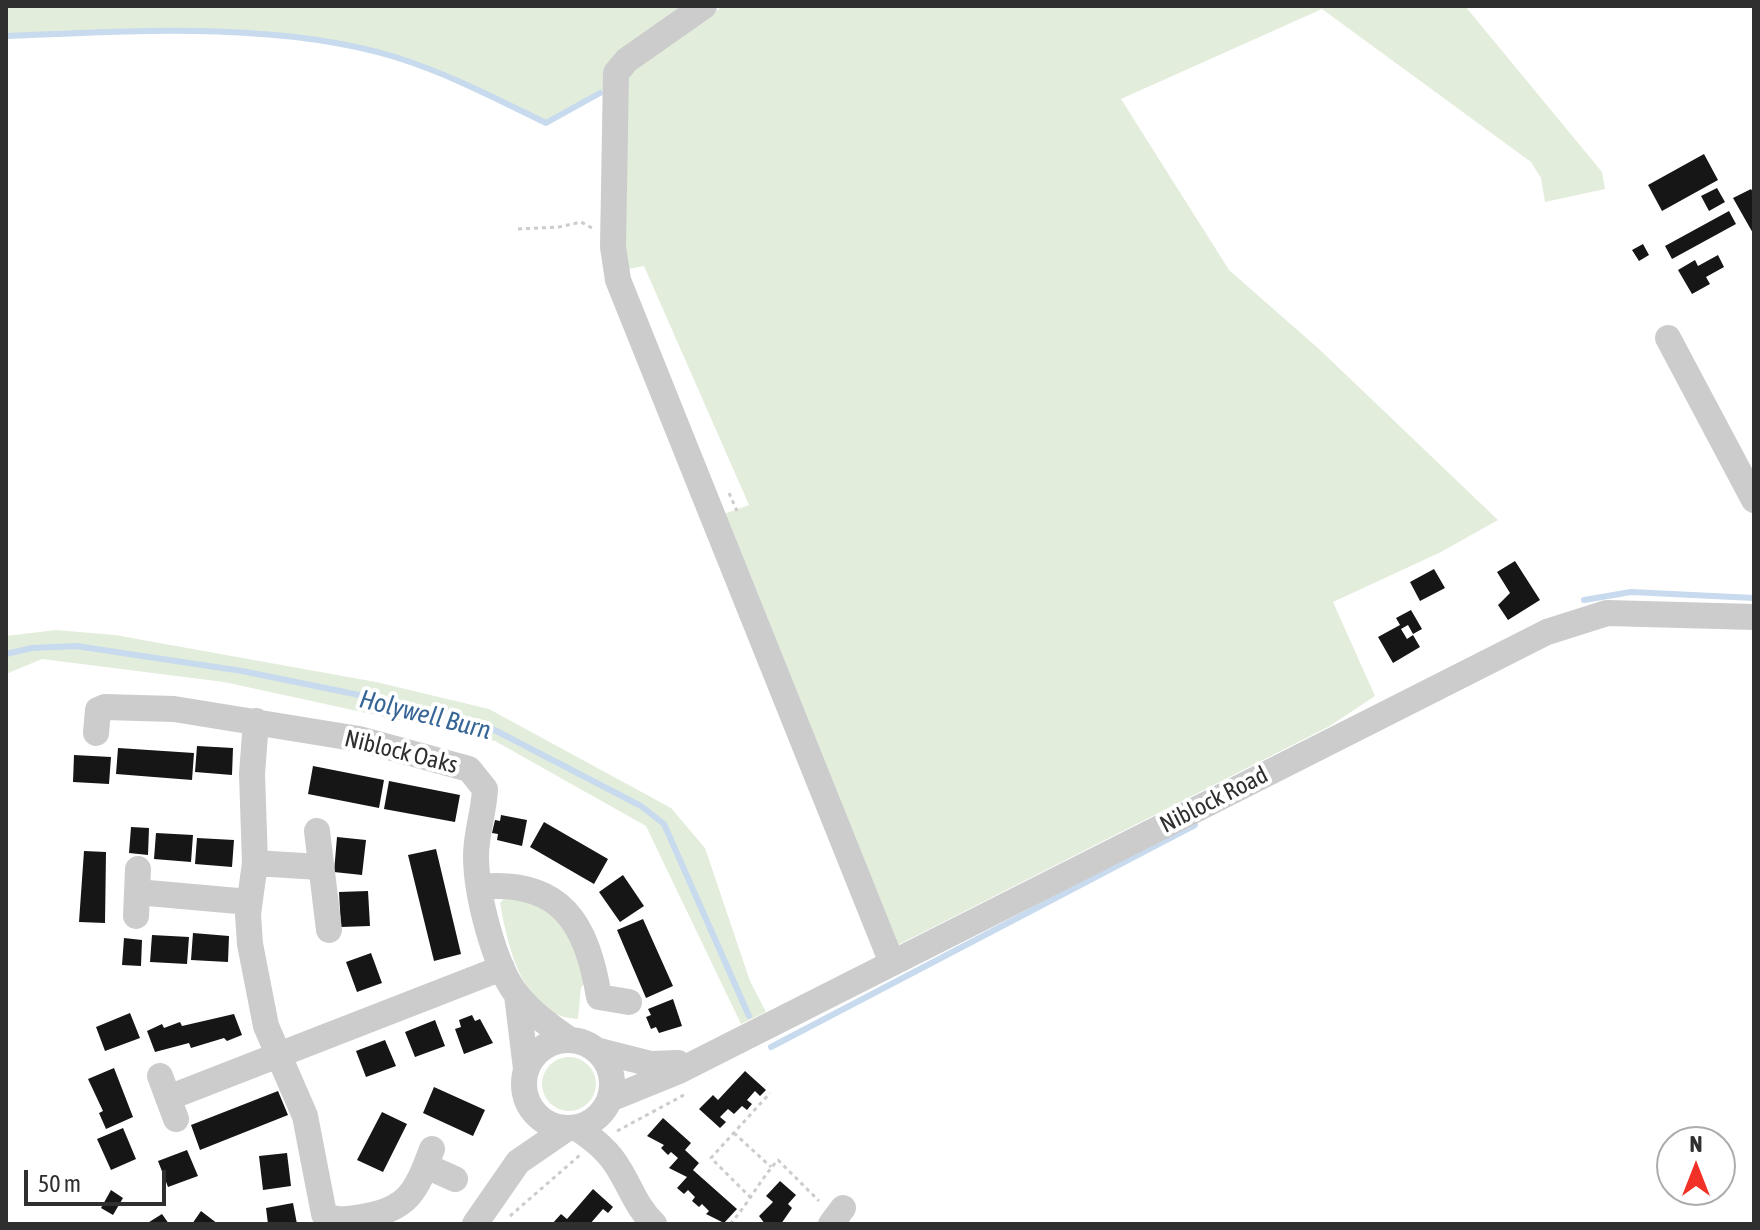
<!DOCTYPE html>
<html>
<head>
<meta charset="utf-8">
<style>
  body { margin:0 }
  #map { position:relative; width:1760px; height:1230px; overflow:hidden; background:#fff; font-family:"Asap Condensed",sans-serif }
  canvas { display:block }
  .frame { position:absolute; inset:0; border:8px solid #2f2f2f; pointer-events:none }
  .north { position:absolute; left:1656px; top:1126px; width:80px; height:80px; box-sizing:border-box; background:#fff; border:2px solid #acacac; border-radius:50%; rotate:0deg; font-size:22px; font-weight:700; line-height:32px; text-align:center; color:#2f2f2f }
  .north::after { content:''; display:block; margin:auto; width:28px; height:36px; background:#f13127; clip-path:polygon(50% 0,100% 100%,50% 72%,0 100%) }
  .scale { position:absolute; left:24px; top:1170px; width:142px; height:36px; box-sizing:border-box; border:4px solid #2f2f2f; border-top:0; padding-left:10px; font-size:24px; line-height:28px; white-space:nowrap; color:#2f2f2f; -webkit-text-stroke:6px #fff; paint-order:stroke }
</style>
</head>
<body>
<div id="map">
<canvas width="1760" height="1230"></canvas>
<div class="frame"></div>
<div class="north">N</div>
<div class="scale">50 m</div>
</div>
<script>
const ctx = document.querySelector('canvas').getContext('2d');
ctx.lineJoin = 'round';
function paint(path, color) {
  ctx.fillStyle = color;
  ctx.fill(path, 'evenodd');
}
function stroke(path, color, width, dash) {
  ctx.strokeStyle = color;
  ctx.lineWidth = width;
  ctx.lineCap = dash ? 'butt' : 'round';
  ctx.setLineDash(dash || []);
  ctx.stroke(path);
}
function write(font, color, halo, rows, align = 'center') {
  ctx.font = font + ' "Asap Condensed",sans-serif';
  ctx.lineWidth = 8;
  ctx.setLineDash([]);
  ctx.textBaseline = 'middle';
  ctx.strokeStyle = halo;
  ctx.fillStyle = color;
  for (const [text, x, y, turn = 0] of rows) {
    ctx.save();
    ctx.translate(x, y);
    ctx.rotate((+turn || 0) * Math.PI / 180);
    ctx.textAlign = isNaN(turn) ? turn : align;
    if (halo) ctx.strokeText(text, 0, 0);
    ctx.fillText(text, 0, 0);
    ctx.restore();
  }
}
paint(new Path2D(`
  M 6,6 L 697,6 L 600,93 L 546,123 C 493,100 440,67 383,53 C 261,22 130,30 6,36 Z
  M 723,6 L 1465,6 L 1602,172 L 1605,189 L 1545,202 L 1541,178 L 1531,162 L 1322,9 L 1121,99 L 1229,270 L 1319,349 L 1498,520 L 1441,552 L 1333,602 L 1375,696 L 1330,726 L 894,947 L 718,516 L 749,505 L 644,266 L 623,270 L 621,78 Z
  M 56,630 L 115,635 L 376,682 L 489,709 L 671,808 L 705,848 L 750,981 L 766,1012 L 741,1024 L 646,826 L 495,741 L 224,682 L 42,659 L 6,674 L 6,636 Z
  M 521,898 C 566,912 571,940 588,979 L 581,988 L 578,1019 C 524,1017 508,948 500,903 L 504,899 Z
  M542 1084a27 27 0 1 1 54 0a27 27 0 1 1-54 0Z`), '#e3eddc');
stroke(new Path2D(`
  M 6,36 C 128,31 277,21 395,57 C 447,73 497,99 546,123 L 600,93
  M 1584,600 L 1631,592 L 1754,598
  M 6,654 L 32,648 L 76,646 L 242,671 L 369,697 L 483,724 L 641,806 L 664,824 L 749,1016
  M 771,1047 L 1195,825`), '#c7daee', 6);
paint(new Path2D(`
  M 1704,154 L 1718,180 L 1662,211 L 1648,185 Z
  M 1717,188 L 1725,202 L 1709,211 L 1701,196 Z
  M 1751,189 L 1754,194 L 1754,235 L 1733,198 Z
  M 1729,211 L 1736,224 L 1672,259 L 1665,246 Z
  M 1643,244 L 1649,255 L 1639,261 L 1632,250 Z
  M 1718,255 L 1724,267 L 1706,277 L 1710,284 L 1692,294 L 1678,270 L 1695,260 L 1698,266 Z
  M 1515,561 L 1540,600 L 1508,620 L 1498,605 L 1510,593 L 1497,572 Z
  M 1434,569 L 1445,588 L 1420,601 L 1410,582 Z
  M 1411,610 L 1422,629 L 1413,634 L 1408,625 L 1401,629 L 1407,639 L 1413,635 L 1420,647 L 1393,663 L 1378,637 L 1400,625 L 1396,618 Z
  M 197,746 L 233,748 L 232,775 L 195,772 Z
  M 118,748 L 194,753 L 192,780 L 116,774 Z
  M 74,755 L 111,757 L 109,784 L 73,782 Z
  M 313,766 L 384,780 L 379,808 L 308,794 Z
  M 389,781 L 460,795 L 455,822 L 384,809 Z
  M 501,815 L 527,820 L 522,846 L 497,840 L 498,834 L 492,833 L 495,820 L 500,821 Z
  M 544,822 L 608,859 L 594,884 L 530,847 Z
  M 131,827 L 149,828 L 148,855 L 129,853 Z
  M 156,833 L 193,835 L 191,862 L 154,859 Z
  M 337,837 L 366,840 L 362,875 L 334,872 Z
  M 197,838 L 234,840 L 232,867 L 195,864 Z
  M 436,849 L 461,954 L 434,961 L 408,855 Z
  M 84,851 L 106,852 L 105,923 L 79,922 Z
  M 623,875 L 644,906 L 620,922 L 599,892 Z
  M 368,891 L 370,926 L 341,927 L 339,892 Z
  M 643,919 L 673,986 L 646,998 L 617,930 Z
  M 193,933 L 229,936 L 228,962 L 191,960 Z
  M 152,935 L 189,937 L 187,964 L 150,962 Z
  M 124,938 L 142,940 L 141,966 L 122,965 Z
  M 371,953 L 382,983 L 357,992 L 346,962 Z
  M 673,999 L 682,1026 L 659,1033 L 656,1027 L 651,1029 L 646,1017 L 651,1015 L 648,1009 Z
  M 130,1013 L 140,1038 L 105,1051 L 96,1027 Z
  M 234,1014 L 242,1035 L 227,1041 L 224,1038 L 191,1048 L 189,1043 L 155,1052 L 147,1031 L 162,1024 L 164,1028 L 180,1022 L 182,1026 Z
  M 472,1015 L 475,1021 L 480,1019 L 493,1043 L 464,1054 L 455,1029 L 461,1027 L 459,1020 Z
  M 435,1020 L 445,1046 L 415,1057 L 405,1032 Z
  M 385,1040 L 396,1066 L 366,1077 L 356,1051 Z
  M 114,1068 L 133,1117 L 106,1129 L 99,1113 L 103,1111 L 88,1079 Z
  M 745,1071 L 766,1090 L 760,1096 L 755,1091 L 747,1100 L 752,1104 L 747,1110 L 742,1106 L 734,1114 L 728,1109 L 720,1117 L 726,1122 L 720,1128 L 699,1109 L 713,1095 L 718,1100 Z
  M 434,1087 L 485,1110 L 473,1136 L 423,1113 Z
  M 278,1091 L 288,1115 L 200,1150 L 191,1125 Z
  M 382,1112 L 407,1124 L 383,1172 L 357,1160 Z
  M 663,1118 L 691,1143 L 685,1150 L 699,1163 L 693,1170 L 737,1209 L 724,1223 L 706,1214 L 709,1211 L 702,1204 L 699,1207 L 692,1201 L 695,1197 L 688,1190 L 684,1194 L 677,1188 L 687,1177 L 669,1168 L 678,1158 L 671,1152 L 668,1155 L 661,1148 L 664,1145 L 647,1136 Z
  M 123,1128 L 136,1159 L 111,1170 L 97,1139 Z
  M 187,1150 L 198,1176 L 168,1187 L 158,1161 Z
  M 287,1153 L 291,1186 L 263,1190 L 259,1156 Z
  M 780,1181 L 796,1195 L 788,1204 L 792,1208 L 781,1224 L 765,1224 L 759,1216 L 773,1202 L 766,1196 Z
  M 593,1189 L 613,1207 L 608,1213 L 603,1209 L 590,1224 L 552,1224 L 561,1214 L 567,1219 Z
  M 111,1190 L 123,1198 L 113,1215 L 101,1208 Z
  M 293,1203 L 297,1224 L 268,1224 L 266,1208 Z
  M 201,1211 L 218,1224 L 192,1224 Z
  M 162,1214 L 169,1224 L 146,1224 Z`), '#161616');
stroke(new Path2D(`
  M 518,229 L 559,227 L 581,222 L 592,228
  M 729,493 L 737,511
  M 617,1131 L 684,1095
  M 734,1133 L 771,1167
  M 751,1198 L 711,1158 L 770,1093
  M 510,1216 L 580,1155
  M 730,1224 C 749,1203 759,1181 778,1160 L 819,1201`), '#ccc', 3, [4, 4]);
stroke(new Path2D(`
  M 704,6 L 627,60 L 616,73 L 613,247 L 618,280 L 892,963
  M 1668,338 L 1754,500
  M 256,721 L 252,774 L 255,863 L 248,914 L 250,944 L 266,1026 L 305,1116 L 324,1214 C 335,1222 348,1219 361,1217 C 408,1210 416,1192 432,1149
  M 96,733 L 98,710 L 105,707 L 174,709 L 359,739 L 469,769 L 485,789 C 484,812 476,833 476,856 C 476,893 494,967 518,996 C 533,1014 551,1027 570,1040
  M 317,831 L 329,930
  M 255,863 L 319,867
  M 479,887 C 561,879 587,923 599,997 L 629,1002
  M 137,892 L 249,902
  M 136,916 L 138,869
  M 517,995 L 526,1069
  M524 1084a44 44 0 1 1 88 0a44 44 0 1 1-88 0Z
  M 596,1050 L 651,1064 L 678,1063
  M 160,1076 L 176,1119
  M 168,1098 L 502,968
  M 610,1099 L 679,1071 L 1547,632 L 1607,613 L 1754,617
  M 577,1128 C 593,1139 609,1151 619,1169 C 631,1188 637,1208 654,1224
  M 426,1166 L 455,1179
  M 475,1224 L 518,1162 L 566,1129
  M 831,1224 L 843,1208`), '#ccc', 26);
write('24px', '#2f2f2f', '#fff', [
  ["Niblock Oaks",401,752,14],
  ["Niblock Road",1214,800,-27]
]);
write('italic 26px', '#376697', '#fff', [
  ["Holywell Burn",425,715,14]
]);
</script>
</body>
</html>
